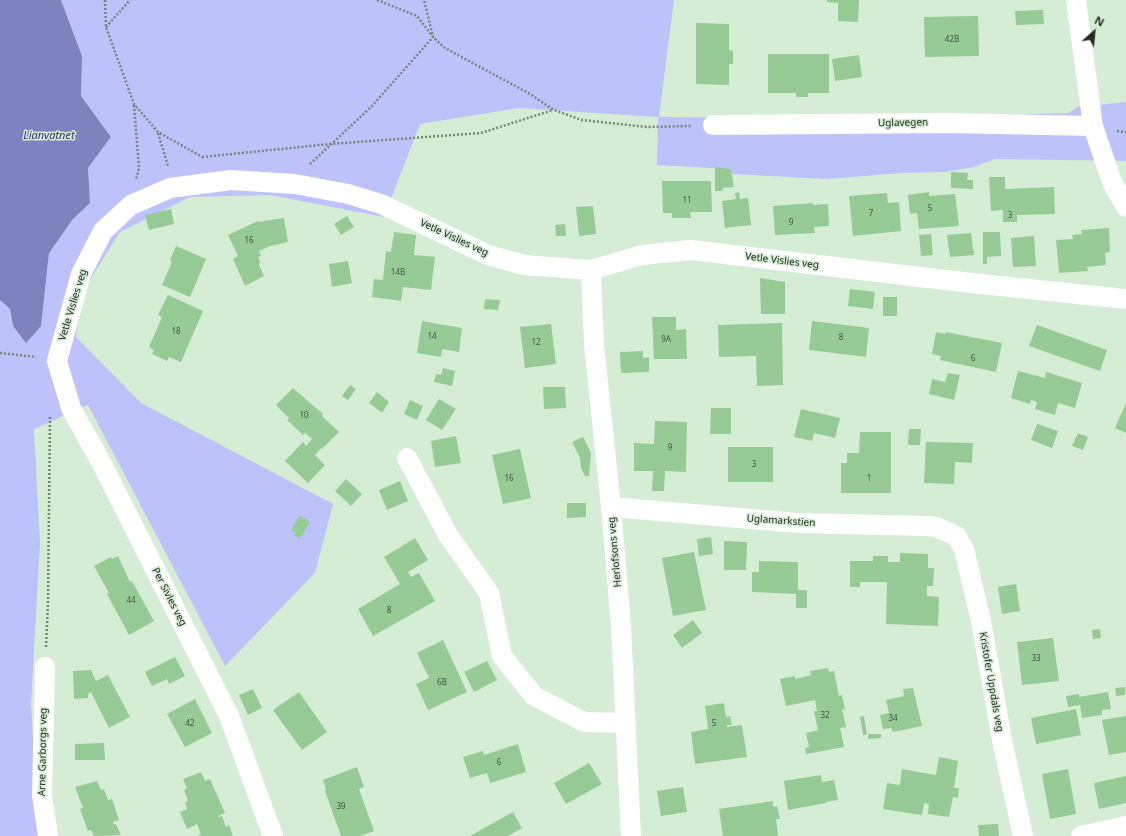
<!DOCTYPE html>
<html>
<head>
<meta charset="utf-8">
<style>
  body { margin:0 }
  #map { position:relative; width:1126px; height:836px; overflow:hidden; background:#d5edd4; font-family:"Noto Sans",sans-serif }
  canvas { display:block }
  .north { position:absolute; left:1074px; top:12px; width:40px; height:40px; -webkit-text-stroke:3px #d5edd4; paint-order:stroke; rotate:27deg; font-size:11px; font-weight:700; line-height:16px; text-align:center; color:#232c23 }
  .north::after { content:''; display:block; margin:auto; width:14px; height:18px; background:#232c23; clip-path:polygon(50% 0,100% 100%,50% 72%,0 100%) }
</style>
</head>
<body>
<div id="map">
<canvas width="1126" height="836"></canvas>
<div class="north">N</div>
</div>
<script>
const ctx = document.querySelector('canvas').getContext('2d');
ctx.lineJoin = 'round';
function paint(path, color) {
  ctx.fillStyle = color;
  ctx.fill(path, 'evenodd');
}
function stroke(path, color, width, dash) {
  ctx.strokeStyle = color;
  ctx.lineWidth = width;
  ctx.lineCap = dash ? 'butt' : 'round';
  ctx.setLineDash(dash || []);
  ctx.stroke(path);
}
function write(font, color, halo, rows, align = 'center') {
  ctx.font = font + ' "Noto Sans",sans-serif';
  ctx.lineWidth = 3;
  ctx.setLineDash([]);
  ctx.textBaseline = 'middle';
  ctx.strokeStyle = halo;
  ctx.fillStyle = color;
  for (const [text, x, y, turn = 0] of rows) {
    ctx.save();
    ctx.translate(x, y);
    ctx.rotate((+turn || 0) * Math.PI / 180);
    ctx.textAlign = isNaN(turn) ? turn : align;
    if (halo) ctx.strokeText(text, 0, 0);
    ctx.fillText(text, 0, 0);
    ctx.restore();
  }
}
paint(new Path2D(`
  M 61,0 L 674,0 L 659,117 L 885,118 L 1069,113 L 1078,107 L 1126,102 L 1126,161 L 995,159 L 974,167 L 945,172 L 901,173 L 828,179 L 732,174 L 731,169 L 657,165 L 658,117 L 519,108 L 420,124 L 384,217 L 270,195 L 190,197 L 120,232 L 83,291 L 76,337 L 141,403 L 333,504 L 315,573 L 225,666 L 88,405 L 34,429 L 40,542 L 31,705 L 39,836 L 0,836 L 0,300 L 10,309 L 13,326 L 41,326 L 49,253 L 73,219 L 90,203 L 88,168 L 111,137 L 81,96 L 82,56 Z`), '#bec2fb');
paint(new Path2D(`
  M 0,0 L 61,0 L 82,56 L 81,96 L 111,137 L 88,168 L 90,203 L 73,219 L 49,253 L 41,326 L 26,343 L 13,326 L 10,309 L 0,300 Z`), '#7e82bf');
paint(new Path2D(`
  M 827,0 L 859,0 L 858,22 L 838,21 L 838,3 L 827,2 Z
  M 1043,10 L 1044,24 L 1016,25 L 1015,11 Z
  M 978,16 L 979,56 L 925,57 L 924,17 Z
  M 696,23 L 729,24 L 729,50 L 733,51 L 733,64 L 729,64 L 729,85 L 696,84 Z
  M 768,54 L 829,54 L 829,93 L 808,93 L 808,97 L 796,97 L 796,93 L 768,93 Z
  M 859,55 L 862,77 L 835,81 L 832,59 Z
  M 715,167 L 731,169 L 734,187 L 722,188 L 723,191 L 715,191 Z
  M 951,172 L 968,173 L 967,180 L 973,180 L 973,189 L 951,188 Z
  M 989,177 L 1005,177 L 1005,189 L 1054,187 L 1055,214 L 1017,215 L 1017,222 L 1003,222 L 1003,210 L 991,211 Z
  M 662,181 L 711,181 L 712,212 L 690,212 L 691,218 L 672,218 L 672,213 L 663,213 Z
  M 739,192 L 740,199 L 748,198 L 751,225 L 725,228 L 722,201 L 736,199 L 735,193 Z
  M 929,192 L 929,196 L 955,194 L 959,226 L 919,229 L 917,213 L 910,214 L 908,195 Z
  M 887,193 L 888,203 L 899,202 L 901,231 L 853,236 L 849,196 Z
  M 813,203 L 813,205 L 828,204 L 829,226 L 814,227 L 815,233 L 775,235 L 773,206 Z
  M 593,206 L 596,234 L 579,236 L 576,207 Z
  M 171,209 L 174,224 L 149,230 L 145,215 Z
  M 347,216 L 354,227 L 341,235 L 334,224 Z
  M 284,218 L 288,242 L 270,246 L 259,251 L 261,256 L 258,257 L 260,261 L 259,265 L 264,276 L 245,286 L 233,259 L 238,256 L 228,235 L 258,221 L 259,222 Z
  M 565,224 L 566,236 L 556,236 L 555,225 Z
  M 1109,228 L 1110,252 L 1105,253 L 1106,265 L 1087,267 L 1088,271 L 1059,273 L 1056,240 L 1073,239 L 1072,235 L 1082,234 L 1081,230 Z
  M 394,232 L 416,235 L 414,255 L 435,257 L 431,290 L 403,287 L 401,301 L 372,297 L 374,279 L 383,280 L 386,251 L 391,252 Z
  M 983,232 L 1000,232 L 1001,256 L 987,257 L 987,264 L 983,264 Z
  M 971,233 L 974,255 L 950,257 L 947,235 Z
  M 931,234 L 933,255 L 921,256 L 919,235 Z
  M 1034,236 L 1036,266 L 1013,267 L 1011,238 Z
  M 176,246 L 206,259 L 190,297 L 162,285 L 172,262 L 170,260 Z
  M 348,261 L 352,283 L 332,287 L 329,264 Z
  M 760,278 L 785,282 L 785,314 L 761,314 Z
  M 850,289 L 875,292 L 873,309 L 848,306 Z
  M 168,295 L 203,311 L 181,362 L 169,357 L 167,361 L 152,354 L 154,350 L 149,347 L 162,317 L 158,315 Z
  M 883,297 L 897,297 L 897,316 L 883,316 Z
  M 485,299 L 500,300 L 498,310 L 484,309 Z
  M 652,317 L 676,317 L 676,330 L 686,329 L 687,359 L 654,359 Z
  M 422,321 L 462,328 L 459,352 L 442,349 L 441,357 L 417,353 Z
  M 812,321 L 869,328 L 866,357 L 809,350 Z
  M 782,323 L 783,385 L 757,386 L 756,356 L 719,357 L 718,325 Z
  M 551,324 L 556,364 L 525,368 L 520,327 Z
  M 1037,325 L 1107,350 L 1100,371 L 1029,346 Z
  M 936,332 L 945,334 L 946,332 L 1002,343 L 996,372 L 940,360 L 941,356 L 932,354 Z
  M 643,351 L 643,358 L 649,357 L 649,372 L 621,373 L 620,352 Z
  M 443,368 L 455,371 L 452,386 L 434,382 L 436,374 L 441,375 Z
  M 1018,371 L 1045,378 L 1046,372 L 1082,383 L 1075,408 L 1058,403 L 1055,415 L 1035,409 L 1037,402 L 1031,400 L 1030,404 L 1011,398 Z
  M 948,373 L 960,375 L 954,400 L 929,394 L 932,379 L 945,382 Z
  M 350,385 L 356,389 L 348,400 L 342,396 Z
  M 543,387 L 565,387 L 566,408 L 544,409 Z
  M 293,388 L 323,414 L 322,416 L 339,432 L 322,449 L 321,448 L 315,455 L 325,465 L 308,483 L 285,461 L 303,442 L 306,446 L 312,439 L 305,433 L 303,435 L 287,420 L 289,418 L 276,405 Z
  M 377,392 L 389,402 L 382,413 L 369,403 Z
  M 439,399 L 456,409 L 442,430 L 426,420 Z
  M 410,400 L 423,406 L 417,420 L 404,414 Z
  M 1126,403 L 1126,433 L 1115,428 Z
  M 711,408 L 731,408 L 731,434 L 710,434 Z
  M 801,409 L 840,418 L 835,438 L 814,433 L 812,441 L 794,437 Z
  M 655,421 L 687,422 L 686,472 L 665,471 L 664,491 L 652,491 L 653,471 L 634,471 L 634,443 L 654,444 Z
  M 1037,424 L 1058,431 L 1052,448 L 1031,440 Z
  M 909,429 L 921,429 L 920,445 L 908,445 Z
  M 860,432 L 891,432 L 891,493 L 841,493 L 841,463 L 847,463 L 847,453 L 859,453 Z
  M 1078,433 L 1088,437 L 1083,450 L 1072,446 Z
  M 456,436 L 461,463 L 435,467 L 431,441 Z
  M 583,437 L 591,453 L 589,476 L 585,476 L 581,468 L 580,458 L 572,442 Z
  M 926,442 L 973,443 L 972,463 L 955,462 L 954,484 L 924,483 Z
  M 728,447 L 773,447 L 773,482 L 728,482 Z
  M 520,449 L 531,498 L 503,504 L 492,455 Z
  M 346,479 L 362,494 L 351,506 L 335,491 Z
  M 400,481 L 408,501 L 387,510 L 379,490 Z
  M 567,503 L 586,503 L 586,517 L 567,518 Z
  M 300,515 L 310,522 L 300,539 L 294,535 L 296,533 L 291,530 Z
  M 711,537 L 713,554 L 699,556 L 697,539 Z
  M 415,538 L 428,560 L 408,572 L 411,577 L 419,573 L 435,601 L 373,636 L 358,609 L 400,584 L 384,557 Z
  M 724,541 L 747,542 L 746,570 L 724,570 Z
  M 694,552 L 706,610 L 673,616 L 662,558 Z
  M 900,553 L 928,554 L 928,568 L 934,568 L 933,586 L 927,586 L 927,596 L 939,597 L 938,626 L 886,624 L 887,582 L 860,582 L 860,587 L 850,587 L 850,561 L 873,561 L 873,556 L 888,556 L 888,562 L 900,562 Z
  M 118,556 L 130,582 L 132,581 L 154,621 L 129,635 L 107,594 L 109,593 L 94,566 L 111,557 L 112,559 Z
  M 759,561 L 798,562 L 798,590 L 807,590 L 807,608 L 796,608 L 796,594 L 752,592 L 752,572 L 759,572 Z
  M 1016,584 L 1020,611 L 1002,614 L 998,587 Z
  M 693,620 L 702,633 L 682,648 L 673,635 Z
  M 1100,629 L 1101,638 L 1093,639 L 1092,630 Z
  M 1053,638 L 1059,681 L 1022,685 L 1017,642 Z
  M 443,640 L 467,692 L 428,710 L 416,684 L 429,678 L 417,653 Z
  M 175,657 L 185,676 L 169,684 L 167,679 L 152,686 L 145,672 Z
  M 487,661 L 497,680 L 474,692 L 464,672 Z
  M 828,668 L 829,672 L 834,671 L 839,696 L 842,695 L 845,709 L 842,710 L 846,727 L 840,728 L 844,747 L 806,754 L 805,748 L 809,747 L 806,733 L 818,730 L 814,711 L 817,711 L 815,700 L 786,706 L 780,679 L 795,676 L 795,679 L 811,675 L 810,671 Z
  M 91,670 L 96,681 L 108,675 L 130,717 L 109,728 L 91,692 L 88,694 L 88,698 L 74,699 L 73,671 Z
  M 1125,687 L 1125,695 L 1116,696 L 1115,688 Z
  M 913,688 L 922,726 L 893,732 L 891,728 L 883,729 L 880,715 L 889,713 L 886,700 L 904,696 L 903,689 Z
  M 253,689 L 262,708 L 248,715 L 239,695 Z
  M 299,692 L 327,732 L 302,750 L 273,710 Z
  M 1108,692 L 1111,709 L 1102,710 L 1102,715 L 1082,718 L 1080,705 L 1068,707 L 1066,696 L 1079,694 L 1079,697 Z
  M 195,699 L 212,733 L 185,747 L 167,714 Z
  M 724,703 L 726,717 L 730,716 L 732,725 L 727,725 L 727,727 L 742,725 L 747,757 L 695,764 L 691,732 L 708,729 L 705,706 Z
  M 1076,709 L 1081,735 L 1036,744 L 1031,718 Z
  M 864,716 L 867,735 L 863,735 L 860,717 Z
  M 1126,716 L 1126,752 L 1109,755 L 1102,720 Z
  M 868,734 L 881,734 L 881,738 L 868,739 Z
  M 104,743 L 105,760 L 75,760 L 75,744 Z
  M 518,744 L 526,772 L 490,783 L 487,773 L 470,778 L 463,757 L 483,751 L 484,755 Z
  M 939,757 L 958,761 L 954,788 L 959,788 L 958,798 L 953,797 L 949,817 L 928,814 L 929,804 L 924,803 L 922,815 L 883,809 L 887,783 L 900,785 L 902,769 L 936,775 Z
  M 589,763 L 602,784 L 566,804 L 554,783 Z
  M 357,767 L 364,787 L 359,789 L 374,831 L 360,836 L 341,836 L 325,791 L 326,790 L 323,780 Z
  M 1068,769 L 1076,814 L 1050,819 L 1042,774 Z
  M 201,772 L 205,781 L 210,779 L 225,813 L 218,816 L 219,817 L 222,816 L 226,827 L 229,825 L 233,836 L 197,836 L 201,834 L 197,824 L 187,829 L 180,812 L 187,809 L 185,802 L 188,801 L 184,790 L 187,788 L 183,779 Z
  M 821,775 L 822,782 L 834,780 L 838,800 L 826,802 L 826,803 L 788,810 L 784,781 Z
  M 1126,776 L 1126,803 L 1099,809 L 1094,783 Z
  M 97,781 L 101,790 L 104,789 L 108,800 L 112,799 L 119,820 L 113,822 L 114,825 L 116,824 L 121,835 L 94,836 L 91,830 L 88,831 L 80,809 L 83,808 L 75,787 Z
  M 683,787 L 687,812 L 661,816 L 657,791 Z
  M 773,801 L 773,807 L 777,806 L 780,819 L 776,819 L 778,836 L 723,836 L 719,809 Z
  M 513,812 L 522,828 L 508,836 L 470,836 Z
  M 998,824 L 999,836 L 979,836 L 978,825 Z`), '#97cb96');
stroke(new Path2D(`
  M 105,0 L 106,27 L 134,104 L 158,132 L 204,158
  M 377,0 L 417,16 L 433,37 L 445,48 L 530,94 L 554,110 L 582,120 L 647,127 L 692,126
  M 106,27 L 130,0
  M 134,105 L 139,168 L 136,180
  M 1117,131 L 1126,132
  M 158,133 L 168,166
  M 202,157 L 330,144 L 481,133 L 553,110
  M 310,164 L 372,106 L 433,37 L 424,0
  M 0,353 L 36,357
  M 46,647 L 48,603 L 50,416`), '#768676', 2.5, [2, 2]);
stroke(new Path2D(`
  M 1076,0 L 1093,126 L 1112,182 L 1126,207
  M 713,125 L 948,123 L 1093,126
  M 591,270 L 594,344 L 611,507 L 621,626 L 631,836
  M 407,458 L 448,535 L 489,593 L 502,656 L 534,696 L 584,722 L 626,723
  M 611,507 L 798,523 L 928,526 L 936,527 L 950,533 L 957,537 L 964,549 L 981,621 L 1002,740 L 1023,836
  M 45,667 L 42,795 L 48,836
  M 273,836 L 229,716 L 102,464 L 71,408 L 57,361 L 81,274 L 103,231 L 131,205 L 170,188 L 231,180 L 295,184 L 348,194 L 381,204 L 488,255 L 524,265 L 591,270 L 642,255 L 691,250 L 971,283 L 1126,299
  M 1081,836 L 1126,826`), '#fff', 20);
write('8px', '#405440', null, [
  ["42B",952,40],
  ["11",687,201],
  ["5",930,209],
  ["7",871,214],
  ["3",1010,216],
  ["9",791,223],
  ["16",249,241],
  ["14B",398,273],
  ["18",176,332],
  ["14",432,337],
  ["8",841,338],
  ["9A",666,340],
  ["12",536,343],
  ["6",973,359],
  ["10",304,416],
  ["9",670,448],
  ["3",754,465],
  ["16",509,479],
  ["1",869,479],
  ["44",131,601],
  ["8",389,611],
  ["33",1036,659],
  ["6B",442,683],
  ["32",825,716],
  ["34",893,719],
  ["42",190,724],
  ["5",714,724],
  ["6",499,763],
  ["39",341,807]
]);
write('10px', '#232c23', '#d5edd4', [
  ["Uglavegen",903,123,-1],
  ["Vetle Vislies veg",454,238,25],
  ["Vetle Vislies veg",782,261,7],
  ["Vetle Vislies veg",73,305,-73],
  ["Uglamarkstien",781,521,4],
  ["Herlofsons veg",615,552,-95],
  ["Per Sivles veg",169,597,63],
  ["Kristofer Uppdals veg",991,682,80],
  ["Arne Garborgs veg",43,752,-89]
]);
write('italic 11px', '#332e77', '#d5edd4', [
  ["Lianvatnet",49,136]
]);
</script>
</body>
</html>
